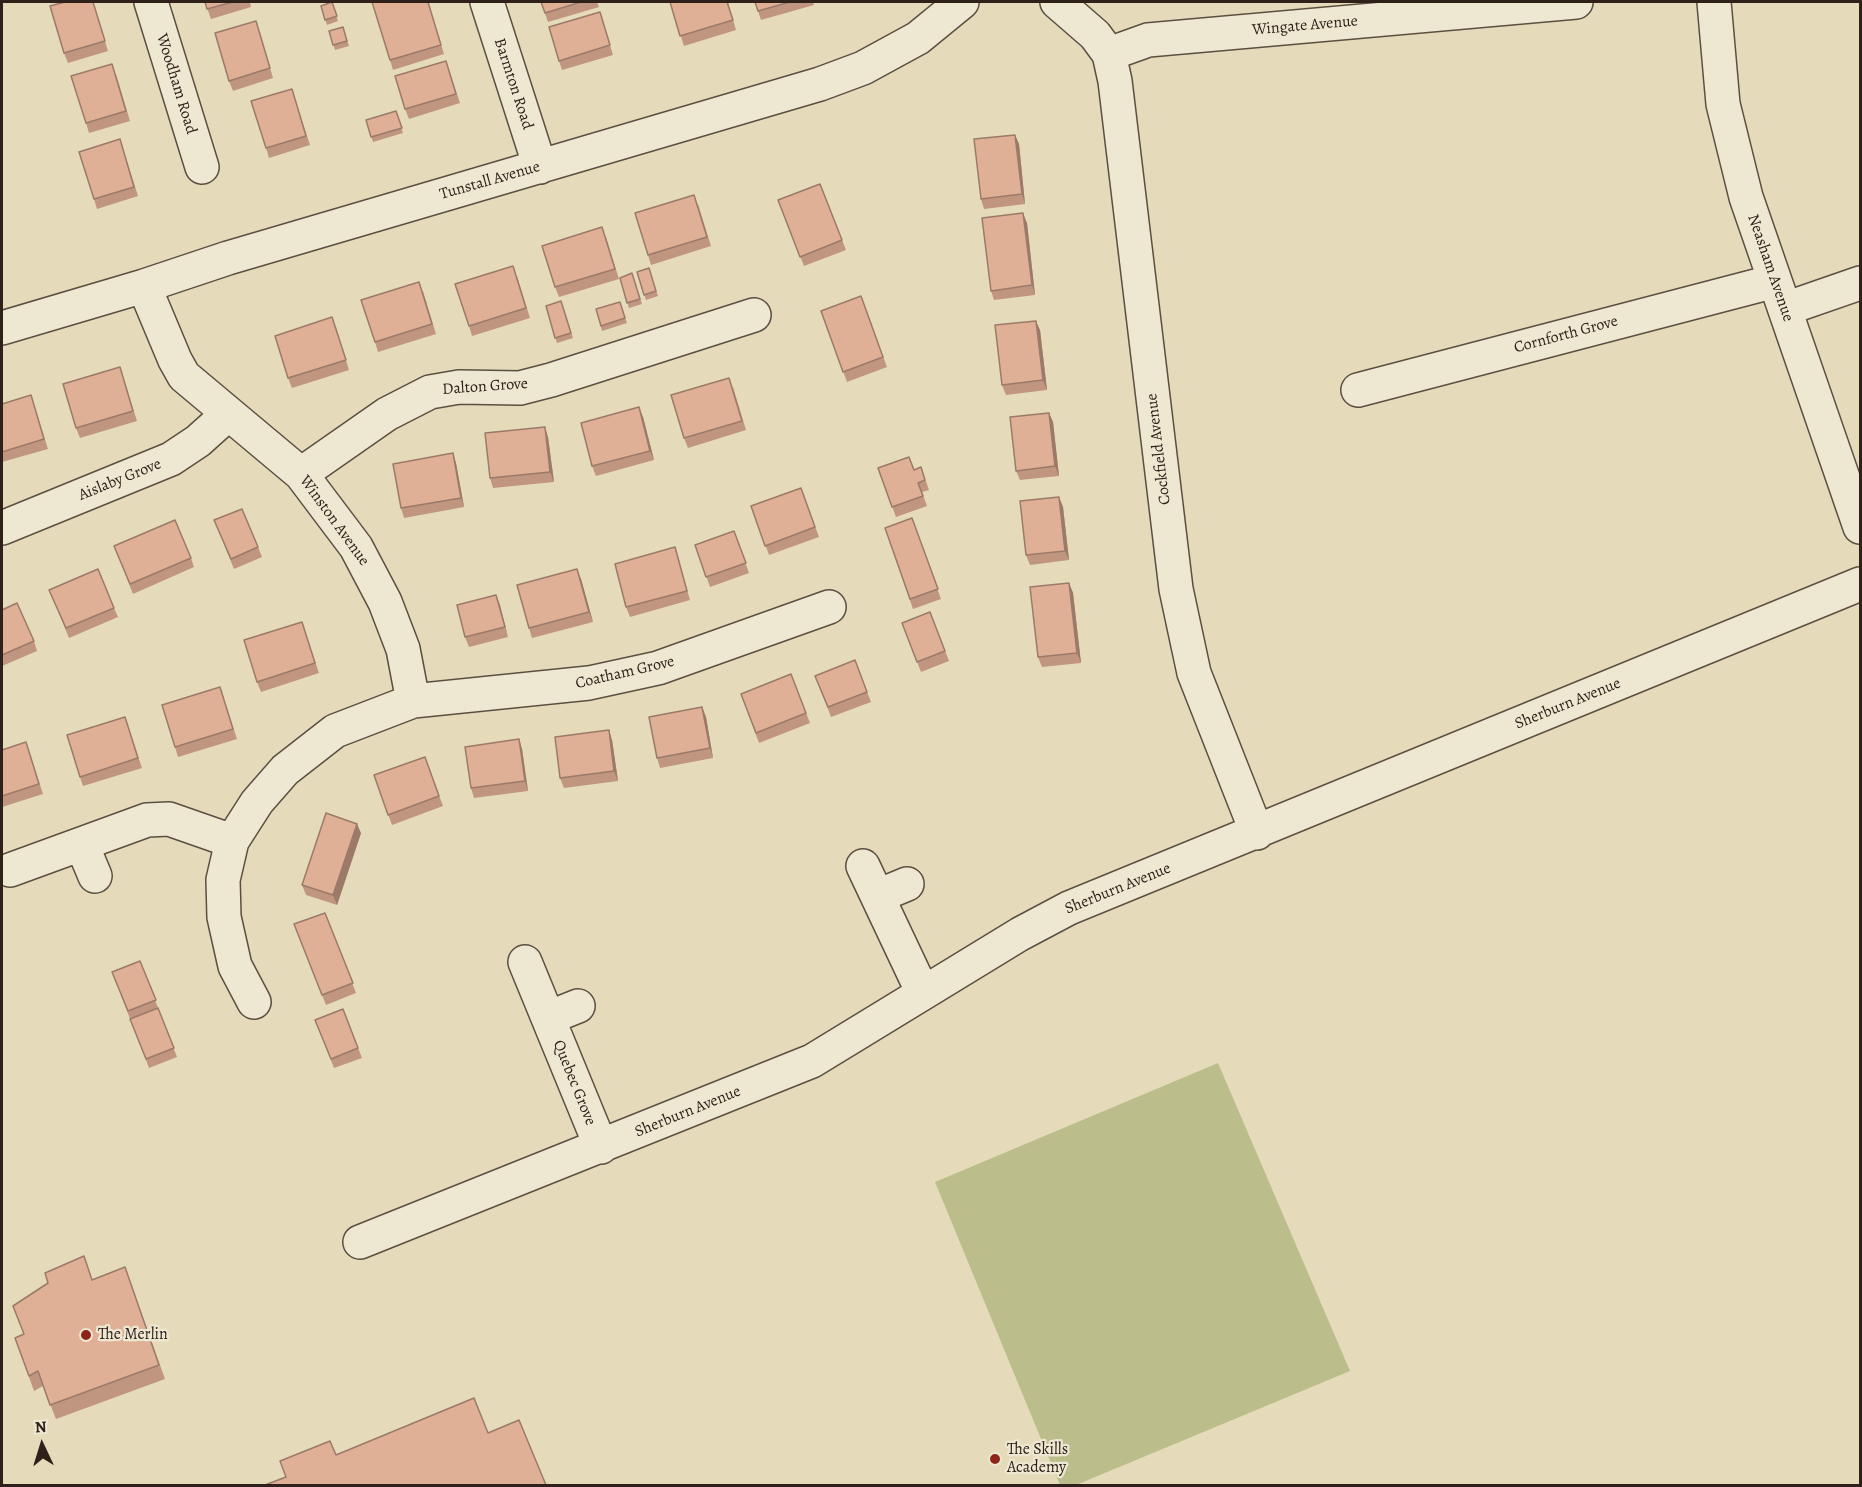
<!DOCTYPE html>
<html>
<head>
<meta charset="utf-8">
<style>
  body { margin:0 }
  #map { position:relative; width:1862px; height:1487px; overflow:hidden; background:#e5dbba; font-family:Alegreya,serif }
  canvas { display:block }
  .frame { position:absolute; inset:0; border:3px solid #2f201a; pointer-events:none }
  .north { position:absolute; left:12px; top:1415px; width:60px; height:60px; -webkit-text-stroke:4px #eee8d2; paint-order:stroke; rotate:356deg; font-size:16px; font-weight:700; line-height:24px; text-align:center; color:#2f201a }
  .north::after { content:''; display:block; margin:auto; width:21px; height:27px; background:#2f201a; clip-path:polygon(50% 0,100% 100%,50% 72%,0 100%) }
</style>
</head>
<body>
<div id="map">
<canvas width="1862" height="1487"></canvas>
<div class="frame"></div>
<div class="north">N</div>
</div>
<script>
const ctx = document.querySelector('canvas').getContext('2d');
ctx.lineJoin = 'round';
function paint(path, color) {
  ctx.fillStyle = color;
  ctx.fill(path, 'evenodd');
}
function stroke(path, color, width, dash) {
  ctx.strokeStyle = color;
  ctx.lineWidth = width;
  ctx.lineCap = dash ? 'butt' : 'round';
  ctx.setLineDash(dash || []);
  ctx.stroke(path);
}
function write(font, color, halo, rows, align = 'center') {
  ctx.font = font + ' Alegreya,serif';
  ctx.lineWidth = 4.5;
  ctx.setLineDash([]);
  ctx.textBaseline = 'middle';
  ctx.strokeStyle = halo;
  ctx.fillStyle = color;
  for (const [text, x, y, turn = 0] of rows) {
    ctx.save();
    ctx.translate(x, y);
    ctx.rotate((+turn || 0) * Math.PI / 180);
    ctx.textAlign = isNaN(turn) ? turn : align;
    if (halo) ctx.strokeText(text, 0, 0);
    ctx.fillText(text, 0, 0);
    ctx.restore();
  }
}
paint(new Path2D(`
  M 1218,1063 L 1350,1371 L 1076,1485 L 1060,1485 L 935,1182 Z`), '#bbbe8b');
const minor = new Path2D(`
  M 151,2 L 202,167
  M 487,2 L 540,167
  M 1057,2 L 1095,35 L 1109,54 L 1148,40 L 1576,2
  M 1714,2 L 1723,104 L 1746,197 L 1860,527
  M 1109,54 L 1115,81 L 1176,589 L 1194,673 L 1257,833
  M 144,286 L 175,360 L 184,376 L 301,474 L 356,547 L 385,602 L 403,649 L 413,701
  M 1785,309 L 1860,283
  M 2,328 L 144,286 L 228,258 L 820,84 L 863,68 L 918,38 L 962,2
  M 1358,390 L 1775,281
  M 301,474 L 387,414 L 430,392 L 459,387 L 520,388 L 551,380 L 754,315
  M 2,528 L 171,459 L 198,441 L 228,414
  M 82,845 L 95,876
  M 863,866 L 923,993
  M 10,870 L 147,820 L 169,819 L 232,841
  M 878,896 L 907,884
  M 525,962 L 601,1147
  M 254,1002 L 235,966 L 224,917 L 223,880 L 232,841 L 257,802 L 285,770 L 335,731 L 413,701 L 589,683 L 658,668 L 829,607
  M 548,1018 L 578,1006
  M 360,1242 L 812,1061 L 1020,934 L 1069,908 L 1860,584`);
stroke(minor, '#5c4f42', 36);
stroke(minor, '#eee8d2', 33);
paint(new Path2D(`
  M 93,2 L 108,51 L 68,63 L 64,53 Z
  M 205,2 L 250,2 L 251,7 L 211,19 Z
  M 332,2 L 338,21 L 327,25 L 321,6 Z
  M 428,2 L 444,54 L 393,70 L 390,60 Z
  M 541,2 L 597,2 L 599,7 L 548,22 Z
  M 670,2 L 728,2 L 736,30 L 684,46 Z
  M 755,2 L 813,2 L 814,5 L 761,20 Z
  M 600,12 L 613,55 L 562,70 L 559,61 Z
  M 343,27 L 349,46 L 335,50 L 329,31 Z
  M 259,31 L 273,78 L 233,91 L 229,81 Z
  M 446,61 L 460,103 L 409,119 L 405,109 Z
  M 116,74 L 130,121 L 89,133 L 86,123 Z
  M 295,99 L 310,145 L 269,158 L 266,148 Z
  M 396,111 L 403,133 L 373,142 L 366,120 Z
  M 1015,135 L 1019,144 L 1025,204 L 984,209 L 981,199 Z
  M 120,139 L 138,196 L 97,209 L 94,199 Z
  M 820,184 L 846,250 L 804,266 L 778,200 Z
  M 698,204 L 711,246 L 651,265 L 648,255 Z
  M 1027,223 L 1035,295 L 994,300 L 991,291 Z
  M 606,237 L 619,279 L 559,297 L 555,287 Z
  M 649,268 L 658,296 L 646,300 L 637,272 Z
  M 632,273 L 642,304 L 629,308 L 620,278 Z
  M 517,276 L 530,318 L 472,336 L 469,326 Z
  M 423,291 L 436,334 L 378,352 L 375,342 Z
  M 861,296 L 887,367 L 847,382 L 821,311 Z
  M 561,301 L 573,338 L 557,343 L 546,306 Z
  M 620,302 L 627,323 L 602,331 L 596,309 Z
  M 336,327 L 349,370 L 292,388 L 288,378 Z
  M 1040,330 L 1047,390 L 1006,395 L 1002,385 Z
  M 120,367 L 137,421 L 80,438 L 76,428 Z
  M 733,387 L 746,430 L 688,448 L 684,438 Z
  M 31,395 L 48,449 L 2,462 L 2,404 Z
  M 1049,413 L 1053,422 L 1059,476 L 1020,480 L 1016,471 Z
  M 643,417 L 654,460 L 596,476 L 592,466 Z
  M 548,437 L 554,482 L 493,488 L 490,478 Z
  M 456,463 L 464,507 L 404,518 L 401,508 Z
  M 921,467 L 929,490 L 922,492 L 927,506 L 896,517 L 878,468 L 914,470 Z
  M 801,488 L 819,537 L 769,555 L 751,506 Z
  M 1059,497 L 1063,507 L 1069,560 L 1030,565 L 1026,555 Z
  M 912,518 L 941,599 L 913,609 L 885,528 Z
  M 214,520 L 258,547 L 262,557 L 234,569 Z
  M 734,531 L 749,573 L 710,587 L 695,545 Z
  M 114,546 L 191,558 L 194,567 L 133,594 Z
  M 675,547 L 690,600 L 630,617 L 626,607 Z
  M 581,579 L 593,622 L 532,638 L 529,628 Z
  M 1069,583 L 1073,593 L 1081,663 L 1042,667 L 1038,657 Z
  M 49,590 L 114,608 L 118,617 L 69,638 Z
  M 496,595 L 508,637 L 469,647 L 465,637 Z
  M 2,610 L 34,641 L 37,651 L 2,666 Z
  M 930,612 L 949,661 L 921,672 L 902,623 Z
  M 302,622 L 319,673 L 261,692 L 257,682 Z
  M 855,660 L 871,702 L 831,717 L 815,676 Z
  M 791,674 L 810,723 L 759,743 L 741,694 Z
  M 220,687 L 237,739 L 178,757 L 175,747 Z
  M 702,707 L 706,717 L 713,758 L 660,768 L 657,758 Z
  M 128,726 L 142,768 L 83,786 L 80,777 Z
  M 519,739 L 522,749 L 528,791 L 474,798 L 471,788 Z
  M 612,740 L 618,781 L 564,788 L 560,778 Z
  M 26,742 L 43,794 L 2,807 L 2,750 Z
  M 425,757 L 443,806 L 392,825 L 374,775 Z
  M 361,833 L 337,905 L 306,895 L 302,885 Z
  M 325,913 L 356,993 L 326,1005 L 294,924 Z
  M 140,961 L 177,1057 L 149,1068 L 112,972 Z
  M 343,1009 L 362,1058 L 334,1068 L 315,1020 Z
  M 125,1267 L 165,1379 L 56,1419 L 43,1386 L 34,1391 L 15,1338 L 24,1334 L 92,1280 Z`), '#c09681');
paint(new Path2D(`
  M 1015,135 L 1019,144 L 1025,204 L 1022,194 Z
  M 1023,213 L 1027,223 L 1035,295 L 1032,285 Z
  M 1036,321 L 1040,330 L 1047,390 L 1043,380 Z
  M 639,407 L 643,417 L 654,460 L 650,451 Z
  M 1049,413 L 1053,422 L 1059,476 L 1055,466 Z
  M 545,427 L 548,437 L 554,482 L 550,472 Z
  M 453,453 L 456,463 L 464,507 L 461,498 Z
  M 1059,497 L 1063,507 L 1069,560 L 1065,551 Z
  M 577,569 L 581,579 L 593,622 L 589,612 Z
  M 1069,583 L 1073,593 L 1081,663 L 1077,653 Z
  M 496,595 L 500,605 L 508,637 L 505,627 Z
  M 702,707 L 706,717 L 713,758 L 710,748 Z
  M 609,730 L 612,740 L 618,781 L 614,771 Z
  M 519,739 L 522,749 L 528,791 L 525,781 Z
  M 357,824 L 361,833 L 337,905 L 333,895 Z`), '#9c7a69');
const building = new Path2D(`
  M 65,2 L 93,2 L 105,41 L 64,53 L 50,6 Z
  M 205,2 L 233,2 L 207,9 Z
  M 332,2 L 337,16 L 325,20 L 321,6 Z
  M 372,2 L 428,2 L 441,45 L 390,60 Z
  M 541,2 L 581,2 L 545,13 Z
  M 670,2 L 727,2 L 733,20 L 680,36 Z
  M 755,2 L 790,2 L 758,11 Z
  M 600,12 L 610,45 L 559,61 L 549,27 Z
  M 256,21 L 270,68 L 229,81 L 215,33 Z
  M 343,27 L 347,41 L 333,45 L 329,31 Z
  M 446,61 L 456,94 L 405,109 L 395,76 Z
  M 112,64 L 126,111 L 86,123 L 71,76 Z
  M 292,89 L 306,136 L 266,148 L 251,101 Z
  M 396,111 L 402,128 L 371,137 L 366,120 Z
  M 1015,135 L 1022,194 L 981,199 L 974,139 Z
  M 120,139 L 134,187 L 94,199 L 79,152 Z
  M 820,184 L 842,240 L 800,257 L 778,200 Z
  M 694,195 L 707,237 L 648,255 L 635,213 Z
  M 1023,213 L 1032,285 L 991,291 L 982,218 Z
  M 602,227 L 615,269 L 555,287 L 542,246 Z
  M 513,266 L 526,308 L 469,326 L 455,284 Z
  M 649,268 L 656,291 L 644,295 L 637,272 Z
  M 632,273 L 640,299 L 627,303 L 620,278 Z
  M 419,282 L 432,324 L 375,342 L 361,300 Z
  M 861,296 L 883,357 L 843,372 L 821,311 Z
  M 561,301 L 571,333 L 555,338 L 546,306 Z
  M 620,302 L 625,318 L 601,326 L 596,309 Z
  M 332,317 L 346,360 L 288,378 L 275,336 Z
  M 1036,321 L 1043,380 L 1002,385 L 995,325 Z
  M 120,367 L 133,411 L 76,428 L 63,384 Z
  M 729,378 L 742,421 L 684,438 L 671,395 Z
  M 31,395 L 44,439 L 2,452 L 2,404 Z
  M 639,407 L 650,451 L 592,466 L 581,423 Z
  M 1049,413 L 1055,466 L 1016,471 L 1010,417 Z
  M 545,427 L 550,472 L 490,478 L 485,433 Z
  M 453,453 L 461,498 L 401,508 L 393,464 Z
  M 909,457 L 914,470 L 921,467 L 925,480 L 918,483 L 923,496 L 892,507 L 878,468 Z
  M 801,488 L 815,527 L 765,546 L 751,506 Z
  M 1059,497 L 1065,551 L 1026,555 L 1020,501 Z
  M 242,509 L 258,547 L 231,559 L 214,520 Z
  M 912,518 L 938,589 L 910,599 L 885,528 Z
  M 175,520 L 191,558 L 130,584 L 114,546 Z
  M 734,531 L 746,563 L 706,577 L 695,545 Z
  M 675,547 L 687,591 L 626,607 L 615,564 Z
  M 98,569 L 114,608 L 66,628 L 49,590 Z
  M 577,569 L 589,612 L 529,628 L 517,585 Z
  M 1069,583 L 1077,653 L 1038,657 L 1030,587 Z
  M 496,595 L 505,627 L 465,637 L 457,605 Z
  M 17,603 L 34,641 L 2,655 L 2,610 Z
  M 930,612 L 945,651 L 917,662 L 902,623 Z
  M 302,622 L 315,663 L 257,682 L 244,640 Z
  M 855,660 L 867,692 L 828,707 L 815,676 Z
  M 791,674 L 806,713 L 756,733 L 741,694 Z
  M 220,687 L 233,729 L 175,747 L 162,705 Z
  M 702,707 L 710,748 L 657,758 L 649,717 Z
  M 125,717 L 138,758 L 80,777 L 67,735 Z
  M 609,730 L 614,771 L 560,778 L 555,737 Z
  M 519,739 L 525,781 L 471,788 L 465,747 Z
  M 26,742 L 39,784 L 2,796 L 2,750 Z
  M 425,757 L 439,796 L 388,815 L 374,775 Z
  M 326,813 L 357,824 L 333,895 L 302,885 Z
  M 325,913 L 353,983 L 322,995 L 294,924 Z
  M 140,961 L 156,1000 L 128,1011 L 112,972 Z
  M 158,1008 L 174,1048 L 146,1059 L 130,1019 Z
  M 343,1009 L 358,1048 L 331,1059 L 315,1020 Z
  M 84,1256 L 92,1280 L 125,1267 L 159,1365 L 50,1405 L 38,1371 L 29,1376 L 15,1338 L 24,1334 L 13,1306 L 48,1283 L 45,1273 Z
  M 474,1398 L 488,1433 L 519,1420 L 546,1485 L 265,1485 L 286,1477 L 280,1461 L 330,1441 L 336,1455 Z`);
paint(building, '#dfaf96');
stroke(building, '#9c7a69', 1.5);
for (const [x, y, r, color] of [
  [86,1335,6,"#8f2418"],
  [995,1459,6,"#8f2418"]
]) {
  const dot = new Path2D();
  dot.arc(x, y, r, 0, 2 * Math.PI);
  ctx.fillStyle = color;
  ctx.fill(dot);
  stroke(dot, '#eee8d2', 2);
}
write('16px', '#2f201a', '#eee8d2', [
  ["Wingate Avenue",1305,26,-5],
  ["Woodham Road",176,84,73],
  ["Barmton Road",513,84,72],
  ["Tunstall Avenue",490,181,-16],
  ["Neasham Avenue",1770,268,71],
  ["Cornforth Grove",1566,335,-15],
  ["Dalton Grove",485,387,-4],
  ["Cockfield Avenue",1159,449,-97],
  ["Aislaby Grove",120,480,-22],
  ["Winston Avenue",334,521,54],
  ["Coatham Grove",625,673,-13],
  ["Sherburn Avenue",1568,704,-22],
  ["Sherburn Avenue",1118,889,-22],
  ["Quebec Grove",574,1083,68],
  ["Sherburn Avenue",688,1112,-22]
]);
write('16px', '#2f201a', '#eee8d2', [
  ["The Merlin",98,1335],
  ["The Skills",1007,1450],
  ["Academy",1007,1468]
], 'left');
</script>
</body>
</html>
